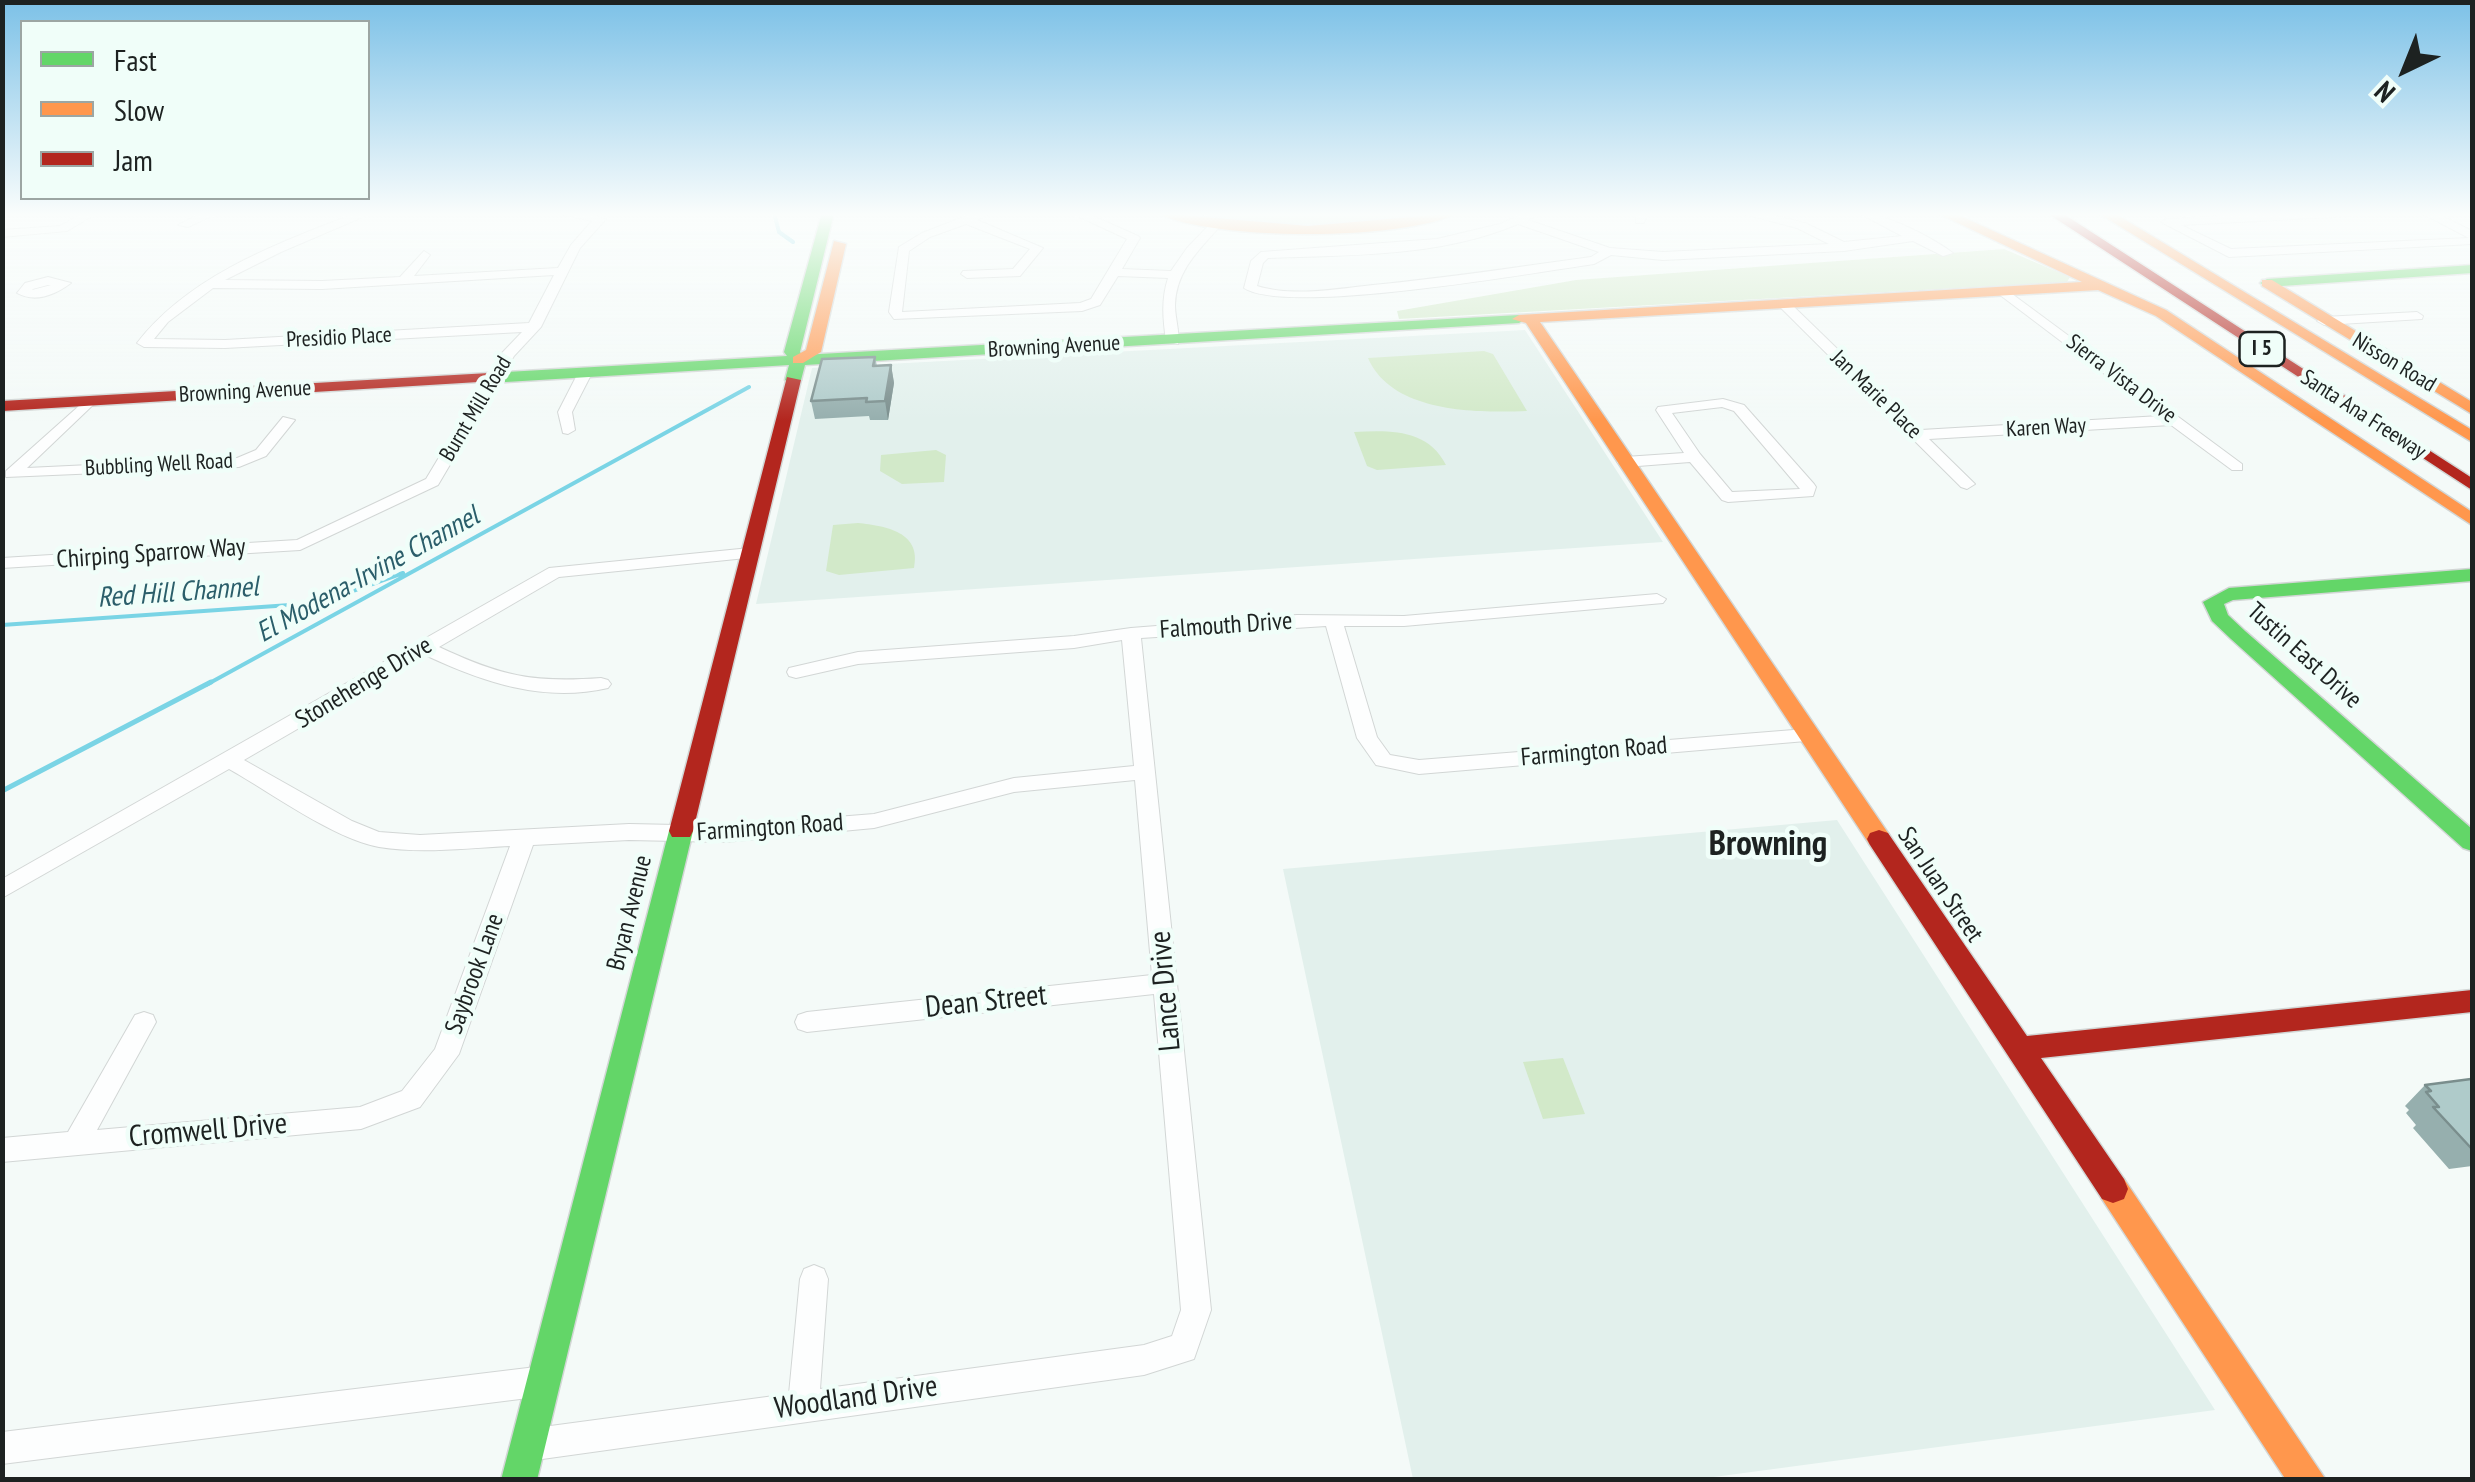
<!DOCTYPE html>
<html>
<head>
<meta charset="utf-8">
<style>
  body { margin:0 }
  #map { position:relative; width:2475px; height:1482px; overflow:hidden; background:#f4faf8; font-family:"PT Sans Narrow",sans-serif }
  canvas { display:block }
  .frame { position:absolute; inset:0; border:5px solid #1d2221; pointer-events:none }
  .legend { position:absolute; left:20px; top:20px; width:350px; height:180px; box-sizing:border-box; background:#f0fef9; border:2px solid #9ca6a3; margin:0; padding:12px 18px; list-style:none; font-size:30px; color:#1d2221 }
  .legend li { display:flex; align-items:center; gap:20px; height:50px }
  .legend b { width:50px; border:2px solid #9ca6a3 }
  .north { position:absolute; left:2355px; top:20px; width:100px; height:100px; -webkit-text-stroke:8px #f0fef9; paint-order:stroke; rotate:223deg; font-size:28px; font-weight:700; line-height:40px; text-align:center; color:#1d2221 }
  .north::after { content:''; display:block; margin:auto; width:35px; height:45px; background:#1d2221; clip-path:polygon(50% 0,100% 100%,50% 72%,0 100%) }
</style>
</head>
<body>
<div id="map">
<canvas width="2475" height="1482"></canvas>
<div class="frame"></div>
<ul class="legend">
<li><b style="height:12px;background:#63d668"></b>Fast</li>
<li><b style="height:12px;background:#ff974d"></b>Slow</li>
<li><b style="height:12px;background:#b3261e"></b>Jam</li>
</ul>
<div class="north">N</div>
</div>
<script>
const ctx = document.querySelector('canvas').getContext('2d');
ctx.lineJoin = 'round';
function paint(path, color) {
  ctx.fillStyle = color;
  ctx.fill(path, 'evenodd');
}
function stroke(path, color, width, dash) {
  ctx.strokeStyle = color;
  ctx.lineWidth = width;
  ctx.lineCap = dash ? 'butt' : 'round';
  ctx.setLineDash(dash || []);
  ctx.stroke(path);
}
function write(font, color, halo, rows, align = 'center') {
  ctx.font = font + ' "PT Sans Narrow",sans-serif';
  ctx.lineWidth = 9;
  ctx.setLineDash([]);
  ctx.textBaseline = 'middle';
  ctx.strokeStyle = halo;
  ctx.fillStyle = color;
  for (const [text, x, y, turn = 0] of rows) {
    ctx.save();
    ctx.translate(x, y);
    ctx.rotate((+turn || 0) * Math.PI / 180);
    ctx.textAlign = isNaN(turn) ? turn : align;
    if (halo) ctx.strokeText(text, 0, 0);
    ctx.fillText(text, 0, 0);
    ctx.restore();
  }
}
paint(new Path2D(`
  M 1525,330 L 1663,542 L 756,604 L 812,368 Z
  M 1837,820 L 2215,1410 L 1699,1479 L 1413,1479 L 1283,869 Z`), '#e2f0ec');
paint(new Path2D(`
  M 1210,213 L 1426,213 C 1353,228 1279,227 1205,217 Z
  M 2004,249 L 2070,277 L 2067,282 L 1399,319 L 1397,311 L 1576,280 Z
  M 1484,351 L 1493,354 L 1527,411 C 1476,413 1392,413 1368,358 Z
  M 1354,432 C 1390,430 1428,429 1446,465 L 1377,470 L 1367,466 Z
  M 936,450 L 946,455 L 944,482 L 902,484 L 880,471 L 881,455 Z
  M 858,523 C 886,526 922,532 914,568 L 839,575 L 826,571 L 833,525 Z
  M 1563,1058 L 1585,1114 L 1543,1119 L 1523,1062 Z`), '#d2e9c9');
stroke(new Path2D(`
  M 774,213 L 779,232 L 793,242
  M 2,625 L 319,603 L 403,573
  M 206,685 L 749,387`), '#7ad4e5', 4);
stroke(new Path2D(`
  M 2,791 L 211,682`), '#7ad4e5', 5);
const street = new Path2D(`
  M 83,213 L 97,213 L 67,231 L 2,237 L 2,230 L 60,226 Z
  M 202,213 L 218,213 L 188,227 L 178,225 Z
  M 356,213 L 372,213 L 281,252 L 225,280 L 322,281 L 400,277 L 424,251 L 430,255 L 414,276 L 558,268 L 571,245 L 592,221 L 556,213 L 586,213 L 606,219 L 580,248 L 541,327 L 514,356 L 438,485 L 300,550 L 2,568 L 2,558 L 297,540 L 426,479 L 501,354 L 522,332 L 225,348 L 144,347 L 137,343 C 191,274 277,244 356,213 ZM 554,275 L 529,323 L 225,340 L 154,339 L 168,322 L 213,288 L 322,289 Z
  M 974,213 L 990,213 L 977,220 L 1043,248 L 1020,276 L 967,278 L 961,274 L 963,271 L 1013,269 L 1030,249 L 966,224 L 930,237 L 909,251 L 902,312 L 1080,303 L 1091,299 L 1127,239 L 1071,213 L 1086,213 L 1138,236 L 1140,238 L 1122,269 L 1171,271 L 1187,248 L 1212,222 L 1222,224 C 1200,249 1176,270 1175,305 C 1175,318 1180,332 1178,344 L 1166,341 C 1163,319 1161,300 1168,278 L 1118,276 L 1100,305 L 1082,311 L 894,319 L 889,312 L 899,247 L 922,233 Z
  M 1525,213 L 1541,213 L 1528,220 L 1610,248 L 1663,252 L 1829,244 L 1797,228 L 1740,213 L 1763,213 L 1805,223 L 1844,242 L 1902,236 L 1859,213 C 1886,213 1933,238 1953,253 L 1943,256 L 1913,241 L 1844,251 L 1663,260 L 1611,255 L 1594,264 C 1532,273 1287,316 1244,288 L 1251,261 L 1261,252 L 1437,239 L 1500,224 ZM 1518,224 L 1599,252 L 1591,257 C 1518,267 1446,278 1373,285 C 1337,289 1292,297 1257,286 L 1263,263 L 1268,258 C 1351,255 1440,257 1518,224 Z
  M 1636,213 L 1648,213 L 1644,223 L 1636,223 Z
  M 2275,213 L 2357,213 L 2352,216 L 2181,225 L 2231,249 L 2469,238 L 2421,213 L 2436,213 L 2472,231 L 2472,244 L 2229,257 L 2161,222 L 2167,219 Z
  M 48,277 L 71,283 C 55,295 35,303 17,293 L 25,283 ZM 48,285 L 51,285 L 32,290 L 33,289 Z
  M 2004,288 L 2242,464 L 2242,470 L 2232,470 L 2171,425 L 1929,439 L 1975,484 L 1967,489 L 1961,487 L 1779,306 L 1790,303 L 1921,430 L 2160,416 L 2000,295 L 2000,289 Z
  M 2417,312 L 2423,316 L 2422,319 L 2324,325 L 2317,321 L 2324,317 Z
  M 585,369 L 592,373 L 572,412 L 575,430 L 568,434 L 563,433 L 558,412 L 578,373 Z
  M 89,397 L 94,398 L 94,404 L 27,468 L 237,458 L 256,450 L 283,417 L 295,420 L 266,456 L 239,467 L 6,477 L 6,471 Z
  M 1723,399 L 1744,405 L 1814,484 L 1816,487 L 1813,496 L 1728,502 L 1722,500 L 1690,462 L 1625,467 L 1617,462 L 1625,457 L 1684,453 L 1656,410 L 1658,407 ZM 1722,407 L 1734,411 L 1800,489 L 1732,492 L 1700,454 L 1672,413 Z
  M 750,548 L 756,549 L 756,557 L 559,577 L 439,647 C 501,676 532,683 601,678 L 608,680 L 611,684 L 608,688 C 543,703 483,682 425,655 L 244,760 L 352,821 L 379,832 L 420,835 L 629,824 L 725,826 L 874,814 L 1014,778 L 1134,766 L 1122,640 L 1074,648 L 858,664 L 796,678 L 789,676 L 787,672 L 789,668 L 858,652 L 1074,636 L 1131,628 L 1297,615 L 1404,616 L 1657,594 L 1666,599 L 1663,603 L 1404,626 L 1344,626 L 1377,737 L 1390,755 L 1419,760 L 1806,729 L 1816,735 L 1806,741 L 1419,774 L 1376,765 L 1357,738 L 1326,626 L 1141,638 L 1211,1310 L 1194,1359 L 1144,1375 L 528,1461 L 517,1456 L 512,1445 L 517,1434 L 528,1429 L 789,1394 L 800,1279 L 804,1269 L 814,1265 L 824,1269 L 828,1279 L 820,1389 L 1144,1345 L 1172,1336 L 1181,1310 L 1154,994 L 807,1032 L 798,1029 L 795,1022 L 798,1015 L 807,1012 L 1152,975 L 1135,780 L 1014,792 L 874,828 L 725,842 L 629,840 L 533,845 L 459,1054 L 420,1107 L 361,1129 L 2,1162 L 2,1138 L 68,1132 L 135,1015 L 144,1012 L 153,1015 L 156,1022 L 97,1130 L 360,1107 L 402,1091 L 435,1049 L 510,846 C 467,848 422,854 379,847 C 334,839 270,792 229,769 L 2,898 L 2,879 L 549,568 Z
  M 544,1366 L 555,1370 L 559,1381 L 555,1392 L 544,1396 L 2,1464 L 2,1432 Z`);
const fast = new Path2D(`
  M 822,213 L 834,213 L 800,352 L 802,355 L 1519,315 L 1526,319 L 1519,323 L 805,365 L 801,380 L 793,385 L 785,380 L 789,365 L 489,383 L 481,378 L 489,373 L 787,356 L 784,352 Z
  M 2472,265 L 2472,273 L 2267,287 L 2260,283 L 2267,279 Z
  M 2472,569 L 2472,581 L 2233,600 L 2224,604 L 2228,615 L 2245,631 L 2472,829 L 2472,851 L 2463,848 L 2231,639 L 2212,621 L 2203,602 L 2229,588 Z
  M 681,822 L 690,825 L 693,831 L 537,1480 L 501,1480 L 669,831 L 672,825 Z`);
const slow = new Path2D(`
  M 1158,213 L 1308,226 L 1457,213 C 1406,241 1209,241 1158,213 Z
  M 1937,213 L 1954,213 L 2166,310 L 2472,512 L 2472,525 L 2156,316 L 2098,290 L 1540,322 L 1888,833 L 1891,839 L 1888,845 L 1870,845 L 1526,323 L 1512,319 L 1519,315 L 2082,282 Z
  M 2098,213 L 2114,213 L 2472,430 L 2472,442 Z
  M 834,241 L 846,244 L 821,352 L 803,363 L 793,363 L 793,357 L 806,350 Z
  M 2262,280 L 2272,280 L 2472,402 L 2472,414 L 2262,286 Z
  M 2113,1175 L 2124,1179 L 2326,1480 L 2286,1480 L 2102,1199 L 2098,1189 L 2102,1179 Z`);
const jam = new Path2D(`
  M 2047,213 L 2062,213 L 2472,478 L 2472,490 Z
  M 489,373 L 495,375 L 495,381 L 2,411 L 2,401 Z
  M 787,377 L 801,380 L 693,831 L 690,837 L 672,837 L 669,831 Z
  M 1879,830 L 1888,833 L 2027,1036 L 2472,990 L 2472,1012 L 2041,1058 L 2124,1179 L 2128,1189 L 2124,1199 L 2113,1203 L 2102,1199 L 1870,845 L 1867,839 L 1870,833 Z`);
stroke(street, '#d2d6d5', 2);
stroke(fast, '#d2d6d5', 3);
stroke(slow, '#d2d6d5', 3);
stroke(jam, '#d2d6d5', 3);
paint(street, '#fdfefe');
paint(fast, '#63d668');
paint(slow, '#ff974d');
paint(jam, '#b3261e');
paint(new Path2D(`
  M 875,357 L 877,366 L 891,365 L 894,383 L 888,420 L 870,420 L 869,416 L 815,419 L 811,401 Z
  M 2472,1081 L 2472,1166 L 2449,1169 L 2413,1128 L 2416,1125 L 2406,1113 L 2409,1110 L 2405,1106 L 2425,1085 Z`), '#96afae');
paint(new Path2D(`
  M 891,365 L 894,383 L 888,420 L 885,401 Z`), '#7a8e8d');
const building = new Path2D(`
  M 875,357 L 873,366 L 891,365 L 885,401 L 866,402 L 867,398 L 811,401 L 822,359 Z
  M 2471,1079 L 2472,1081 L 2472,1148 L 2471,1148 L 2433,1107 L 2439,1107 L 2426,1092 L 2431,1091 L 2425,1085 Z`);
paint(building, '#afcbca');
stroke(building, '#7a8e8d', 2.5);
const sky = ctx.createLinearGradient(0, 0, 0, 421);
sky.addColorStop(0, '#7cc1e7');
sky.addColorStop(0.51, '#fafdfc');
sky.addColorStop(1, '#fafdfc00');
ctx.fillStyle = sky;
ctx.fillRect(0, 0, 2475, 421);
write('22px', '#1d2221', '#f0fef9', [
  ["Presidio Place",339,338,-3],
  ["Browning Avenue",1054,347,-3],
  ["Nisson Road",2394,363,31],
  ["Sierra Vista Drive",2121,379,37],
  ["Browning Avenue",245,392,-3],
  ["Jan Marie Place",1876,395,44],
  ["Burnt Mill Road",476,409,-59],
  ["Santa Ana Freeway",2363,415,33],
  ["Karen Way",2046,428,-3],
  ["Bubbling Well Road",159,465,-3]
]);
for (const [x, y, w] of [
  [2262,349,45]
]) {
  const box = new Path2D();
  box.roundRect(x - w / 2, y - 17, w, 34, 8);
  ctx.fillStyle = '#f0fef9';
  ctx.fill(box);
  stroke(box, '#1d2221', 2.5);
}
write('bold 22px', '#1d2221', null, [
  ["I 5",2262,349]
]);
write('25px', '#1d2221', '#f0fef9', [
  ["Chirping Sparrow Way",151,554,-4],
  ["Falmouth Drive",1226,626,-4],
  ["Tustin East Drive",2304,656,42],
  ["Stonehenge Drive",364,683,-31],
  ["Farmington Road",1594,752,-5],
  ["Farmington Road",770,828,-4],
  ["San Juan Street",1940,885,56],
  ["Bryan Avenue",630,913,-76],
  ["Saybrook Lane",475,974,-70]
]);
write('italic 28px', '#2b5e6a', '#f0fef9', [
  ["El Modena-Irvine Channel",368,575,-29],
  ["Red Hill Channel",178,593,-4]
]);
write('30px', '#1d2221', '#f0fef9', [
  ["Lance Drive",1166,991,-95],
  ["Dean Street",986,1002,-6],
  ["Cromwell Drive",208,1131,-5],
  ["Woodland Drive",856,1398,-8]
]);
write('bold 35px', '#1d2221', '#f0fef9', [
  ["Browning",1768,845]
]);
</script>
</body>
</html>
